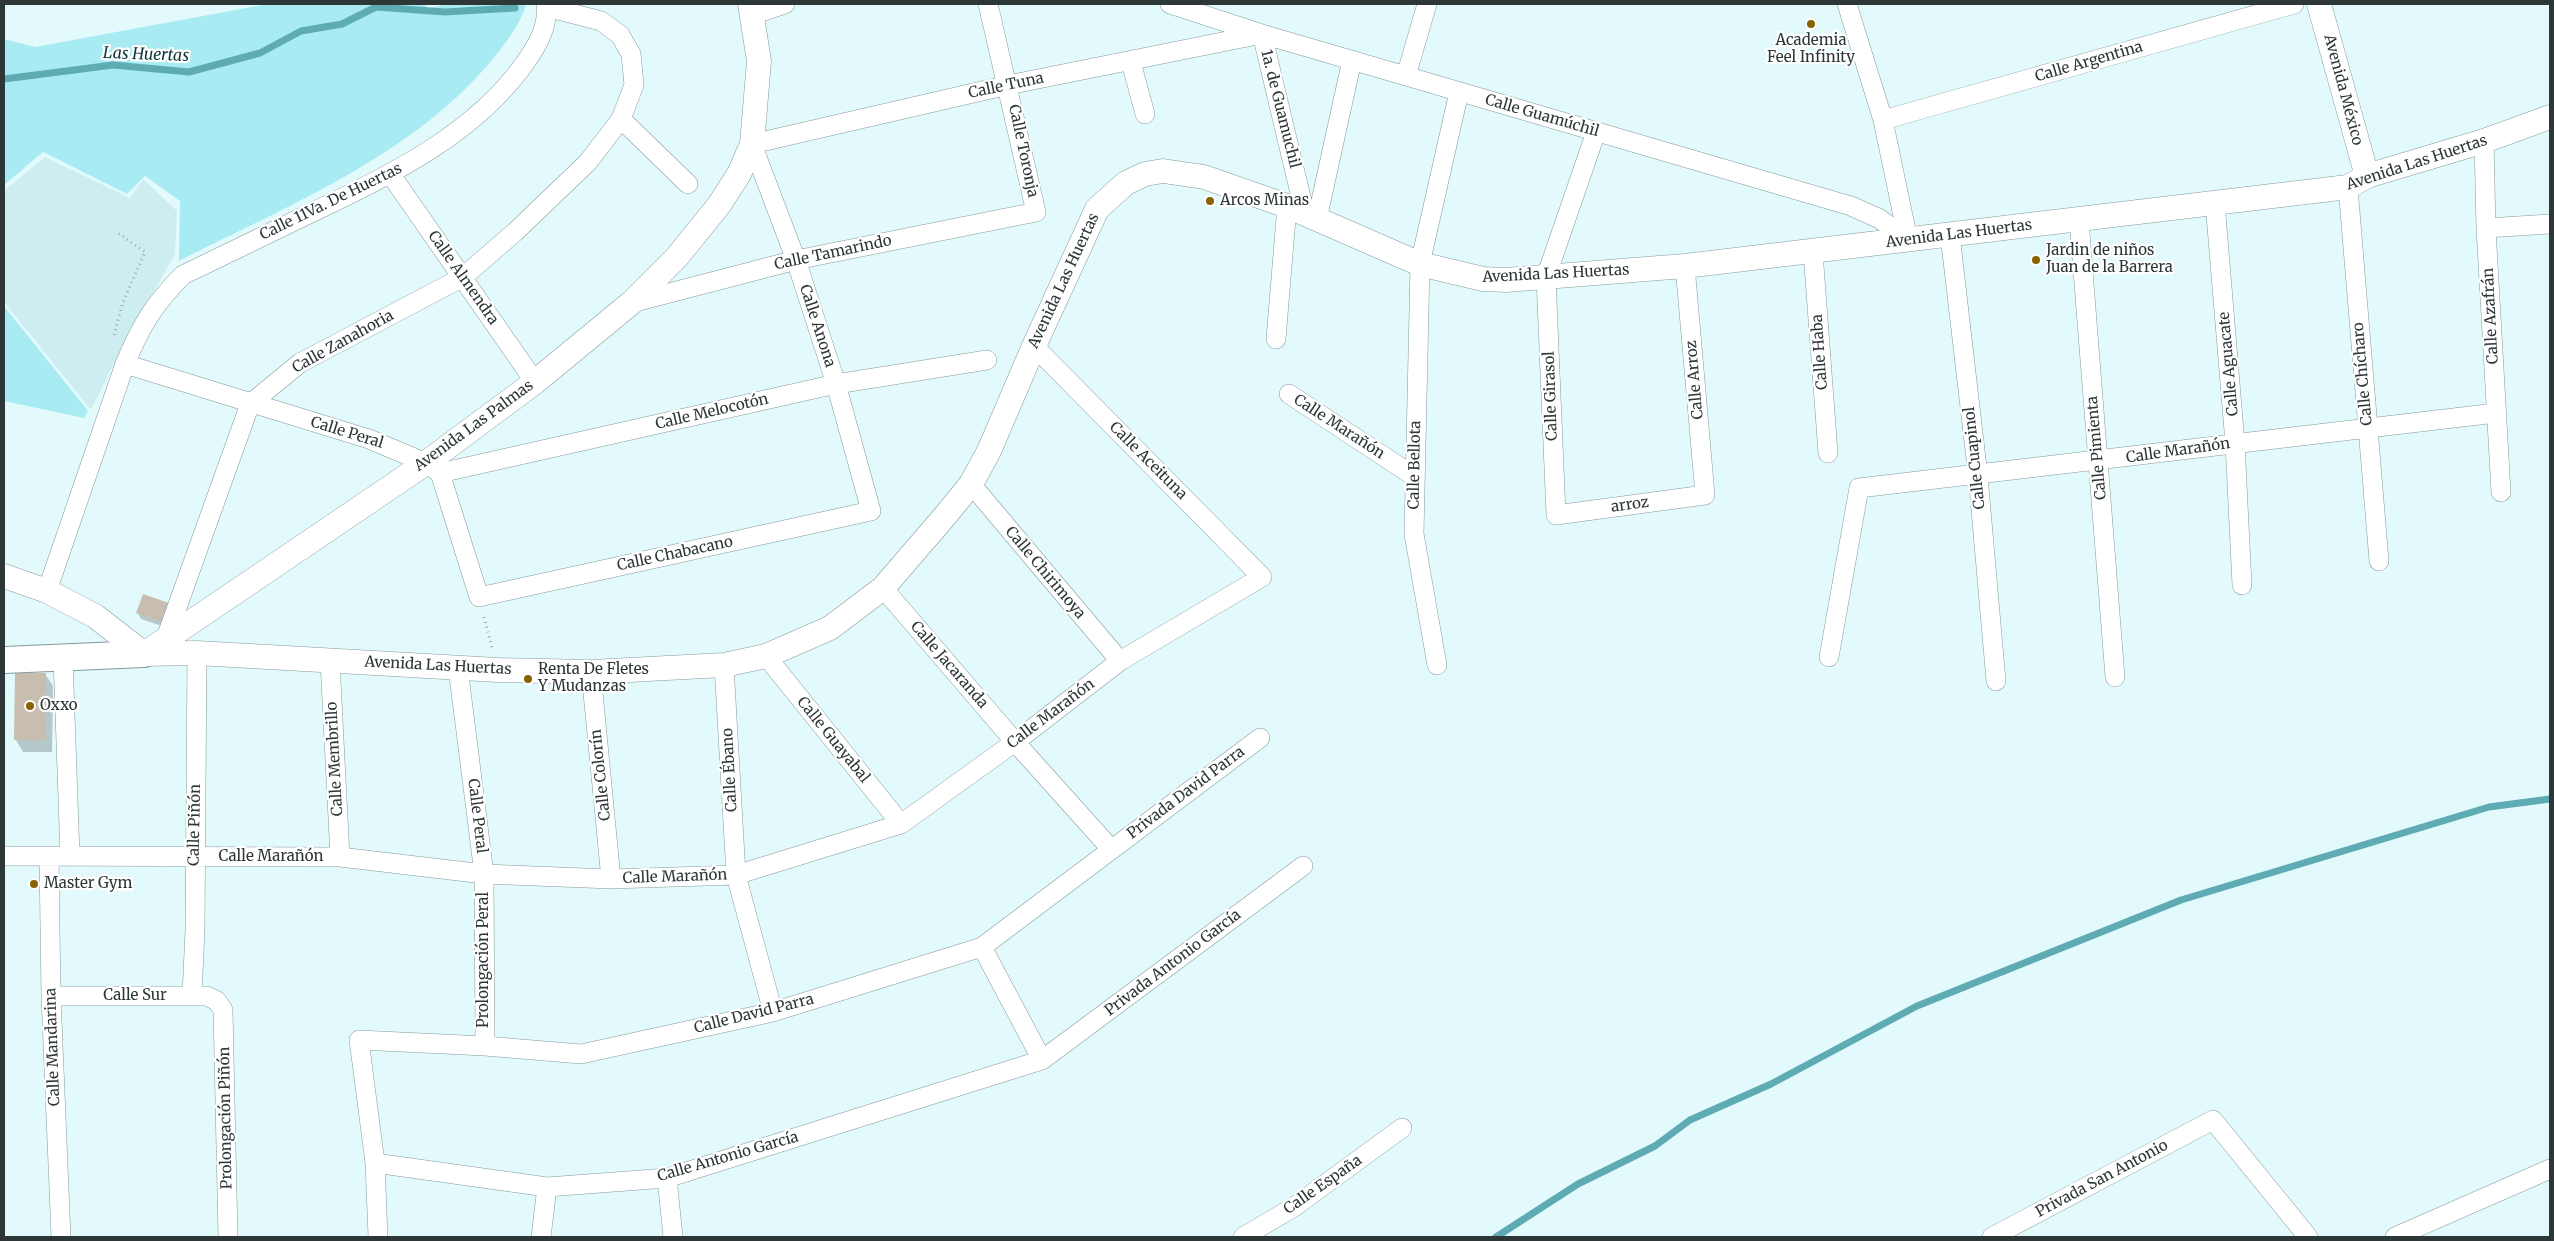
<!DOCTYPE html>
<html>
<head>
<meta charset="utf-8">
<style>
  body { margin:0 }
  #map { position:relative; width:2554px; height:1241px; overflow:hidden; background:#e3fafc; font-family:Merriweather,serif }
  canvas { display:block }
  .frame { position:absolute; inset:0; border:5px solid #2e3738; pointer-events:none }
</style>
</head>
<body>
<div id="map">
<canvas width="2554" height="1241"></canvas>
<div class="frame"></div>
</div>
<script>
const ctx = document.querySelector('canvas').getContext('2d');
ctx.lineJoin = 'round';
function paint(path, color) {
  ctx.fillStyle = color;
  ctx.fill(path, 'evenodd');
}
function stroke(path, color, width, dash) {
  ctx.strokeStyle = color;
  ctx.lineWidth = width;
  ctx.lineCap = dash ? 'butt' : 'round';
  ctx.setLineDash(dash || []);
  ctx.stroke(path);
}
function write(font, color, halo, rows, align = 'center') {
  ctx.font = font + ' Merriweather,serif';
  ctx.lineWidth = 4.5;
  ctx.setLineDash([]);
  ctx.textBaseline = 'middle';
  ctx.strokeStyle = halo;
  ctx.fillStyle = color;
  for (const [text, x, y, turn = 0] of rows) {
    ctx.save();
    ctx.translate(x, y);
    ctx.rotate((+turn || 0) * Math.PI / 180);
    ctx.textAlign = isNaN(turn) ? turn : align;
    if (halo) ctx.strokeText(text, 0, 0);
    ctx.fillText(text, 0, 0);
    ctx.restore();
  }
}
paint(new Path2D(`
  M 45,157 L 130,198 L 143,179 L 177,211 L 175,254 L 115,361 L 91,410 L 4,302 L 4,191 Z`), '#ceedf0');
paint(new Path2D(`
  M 268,4 L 425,4 L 427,9 L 447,4 L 523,4 L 526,6 C 517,29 507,41 492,60 C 412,156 287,206 179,261 L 180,201 L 145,176 L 127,194 L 43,152 L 4,185 L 4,39 L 35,47 Z
  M 4,306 L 88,411 L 84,418 L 4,401 Z`), '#a8ebf2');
paint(new Path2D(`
  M 144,596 L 165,627 L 141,619 L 138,613 Z
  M 45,674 L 53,686 L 52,752 L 23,752 L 16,740 Z`), '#0003');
stroke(new Path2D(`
  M 4,79 L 113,65 L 189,72 L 260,53 L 301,31 L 342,24 L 376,7 L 445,12 L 515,8
  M 1496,1237 L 1578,1184 L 1655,1146 L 1690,1120 L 1771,1084 L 1917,1006 L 2181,900 L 2489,807 L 2550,799`), '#5eabb3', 7);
paint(new Path2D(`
  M 143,594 L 169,603 L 162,622 L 136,613 Z
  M 15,673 L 46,673 L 46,740 L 14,740 Z`), '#c8beaf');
const minor = new Path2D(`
  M 1170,4 L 1262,34 L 1851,206 L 1880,219 L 1908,240
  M 1847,4 L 1883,120 L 1908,240
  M 752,15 L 785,4
  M 1131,62 L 1145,114
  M 1406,76 L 1427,4
  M 621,119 L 688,184
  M 1883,120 L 2294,4
  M 1596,132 L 1546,277 L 1556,515 L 1705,495 L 1685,266
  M 2484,141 L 2486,228 L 2501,492
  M 391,175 L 535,382
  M 2348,187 L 2379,561
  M 2215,203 L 2235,443 L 2242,585
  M 1317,219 L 1352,60
  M 2079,220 L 2115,677
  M 2486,228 L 2550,224
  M 1950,235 L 1978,476 L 1996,681
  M 1813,252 L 1828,453
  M 631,303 L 796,260 L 1036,212 L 988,4
  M 1276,339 L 1287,206
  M 125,364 L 369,439 L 426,463 L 440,473 L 479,597 L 871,511 L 836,384 L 796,260 L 752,144 L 1008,85 L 1262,34 L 1305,214
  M 1289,394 L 1415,477
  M 440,473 L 836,384 L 987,360
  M 971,484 L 1120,661
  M 883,588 L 1015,742 L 1111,849
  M 47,591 L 125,364 C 141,326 153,305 183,275 C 226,254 270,233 313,212 C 390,175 474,135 525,63 C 537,46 549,26 546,4
  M 166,638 L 250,404 L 300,363 L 463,277 L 515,232 L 588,162 L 621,119 L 634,85 L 631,54 L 620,35 L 601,21 L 547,7
  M 766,656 L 901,824
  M 63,657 L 70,856
  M 1829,657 L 1859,488 L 2496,413
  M 330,661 L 340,857
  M 724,665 L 736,875 L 773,1012
  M 1437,665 L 1414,534 L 1420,264 L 1459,92
  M 458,668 L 484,874 L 485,1046
  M 591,672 L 611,879
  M 4,856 L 340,857 L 484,874 L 611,879 L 736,875 L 901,824 L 1015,742 L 1120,661 L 1262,577 L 1034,346
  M 49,857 L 51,996 L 61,1237
  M 982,947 L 1042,1060
  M 51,996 L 207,996 L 217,1001 L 223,1010 L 228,1237
  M 192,996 L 195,930 L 197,653
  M 375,1163 L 547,1187 L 667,1178 L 1042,1060 L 1303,866
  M 667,1178 L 673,1237
  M 378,1237 L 375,1163 L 359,1040 L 485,1046 L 581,1054 L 773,1012 L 982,947 L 1260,738
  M 541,1237 L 547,1187
  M 1243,1237 L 1294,1207 L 1402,1128
  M 1992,1237 L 2213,1120 L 2308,1237
  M 2395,1237 L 2550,1169`);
const tertiary = new Path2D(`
  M 2319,4 L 2367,176
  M 4,576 L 47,591 L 95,616 L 144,654 L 197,653 L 498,670 L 591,672 L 724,665 L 766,656 L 830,628 L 883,588 L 945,516 L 971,484 L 989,451 L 1034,346 L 1097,209 L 1126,183 L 1145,174 L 1163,171 L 1204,177 L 1287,206 L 1420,264 L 1483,279 L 1506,280 L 1685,266 L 2348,187 L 2367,176 L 2484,141 L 2550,117
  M 144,654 L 426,463 L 535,382 L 631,303 L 677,257 L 719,205 L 739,174 L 752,144 L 759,61 L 750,4`);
const secondary = new Path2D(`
  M 4,660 L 144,654`);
stroke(minor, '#84999c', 20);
stroke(tertiary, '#84999c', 25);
stroke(secondary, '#84999c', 28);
stroke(new Path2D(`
  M 114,335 L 123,302 L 145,252 L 118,233
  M 484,617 L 492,648`), '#9badae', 3, [1, 4]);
stroke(minor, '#fff', 19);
stroke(tertiary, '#fff', 24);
stroke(secondary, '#fff', 26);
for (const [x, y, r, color] of [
  [1811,24,5,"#886100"],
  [1210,201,5,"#886100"],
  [2036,260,5,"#886100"],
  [528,679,5,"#886100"],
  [30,706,5,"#886100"],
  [34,884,5,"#886100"]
]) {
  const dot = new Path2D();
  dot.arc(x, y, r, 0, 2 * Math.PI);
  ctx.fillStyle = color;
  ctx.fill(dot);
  stroke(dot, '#fff', 2);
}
write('15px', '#2e3738', '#fff', [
  ["Academia",1811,41,"center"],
  ["Feel Infinity",1811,58,"center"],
  ["Arcos Minas",1220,201],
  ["Jardin de niños",2046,251],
  ["Juan de la Barrera",2046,268],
  ["Renta De Fletes",538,670],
  ["Y Mudanzas",538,687],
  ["Oxxo",40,706],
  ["Master Gym",44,884]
], 'left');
write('15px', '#2e3738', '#fff', [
  ["Calle Argentina",2089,62,-16],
  ["Calle Tuna",1006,86,-12],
  ["Avenida México",2343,90,75],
  ["1a. de Guamuchil",1280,109,76],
  ["Calle Guamúchil",1542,116,16],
  ["Calle Toronja",1023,151,78],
  ["Avenida Las Huertas",2417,163,-18],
  ["Calle 11Va. De Huertas",331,202,-26],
  ["Avenida Las Huertas",1959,234,-7],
  ["Calle Tamarindo",833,253,-12],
  ["Avenida Las Huertas",1556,274,-3],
  ["Calle Almendra",463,278,55],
  ["Avenida Las Huertas",1064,281,-65],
  ["Calle Azafrán",2491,316,-93],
  ["Calle Anona",817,326,72],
  ["Calle Zanahoria",343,342,-29],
  ["Calle Haba",1820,352,-94],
  ["Calle Aguacate",2229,364,-95],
  ["Calle Chícharo",2363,374,-95],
  ["Calle Arroz",1695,380,-95],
  ["Calle Girasol",1551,396,-92],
  ["Calle Melocotón",712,412,-13],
  ["Avenida Las Palmas",474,426,-36],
  ["Calle Marañón",1339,427,33],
  ["Calle Peral",347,433,17],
  ["Calle Pimienta",2097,448,-95],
  ["Calle Marañón",2178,451,-8],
  ["Calle Cuapinol",1975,458,-96],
  ["Calle Aceituna",1148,461,45],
  ["Calle Bellota",1415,465,-89],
  ["arroz",1630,505,-8],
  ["Calle Chabacano",675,554,-12],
  ["Calle Chirimoya",1045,573,50],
  ["Calle Jacaranda",949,665,49],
  ["Avenida Las Huertas",438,666,3],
  ["Calle Marañón",1051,714,-37],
  ["Calle Guayabal",833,740,51],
  ["Calle Membrillo",335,759,-93],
  ["Calle Ébano",730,770,-93],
  ["Calle Colorín",601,775,-96],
  ["Privada David Parra",1186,793,-37],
  ["Calle Peral",477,816,83],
  ["Calle Piñón",195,825,-89],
  ["Calle Marañón",271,857],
  ["Calle Marañón",675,877,-2],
  ["Prolongación Peral",484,960,-90],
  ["Privada Antonio García",1173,963,-37],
  ["Calle Sur",135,996],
  ["Calle David Parra",754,1014,-14],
  ["Calle Mandarina",53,1047,-92],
  ["Prolongación Piñón",226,1118,-91],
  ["Calle Antonio García",728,1157,-16],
  ["Privada San Antonio",2102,1179,-28],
  ["Calle España",1323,1185,-35]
]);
write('italic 16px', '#0d3438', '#fff', [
  ["Las Huertas",146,55,2]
]);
</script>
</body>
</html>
